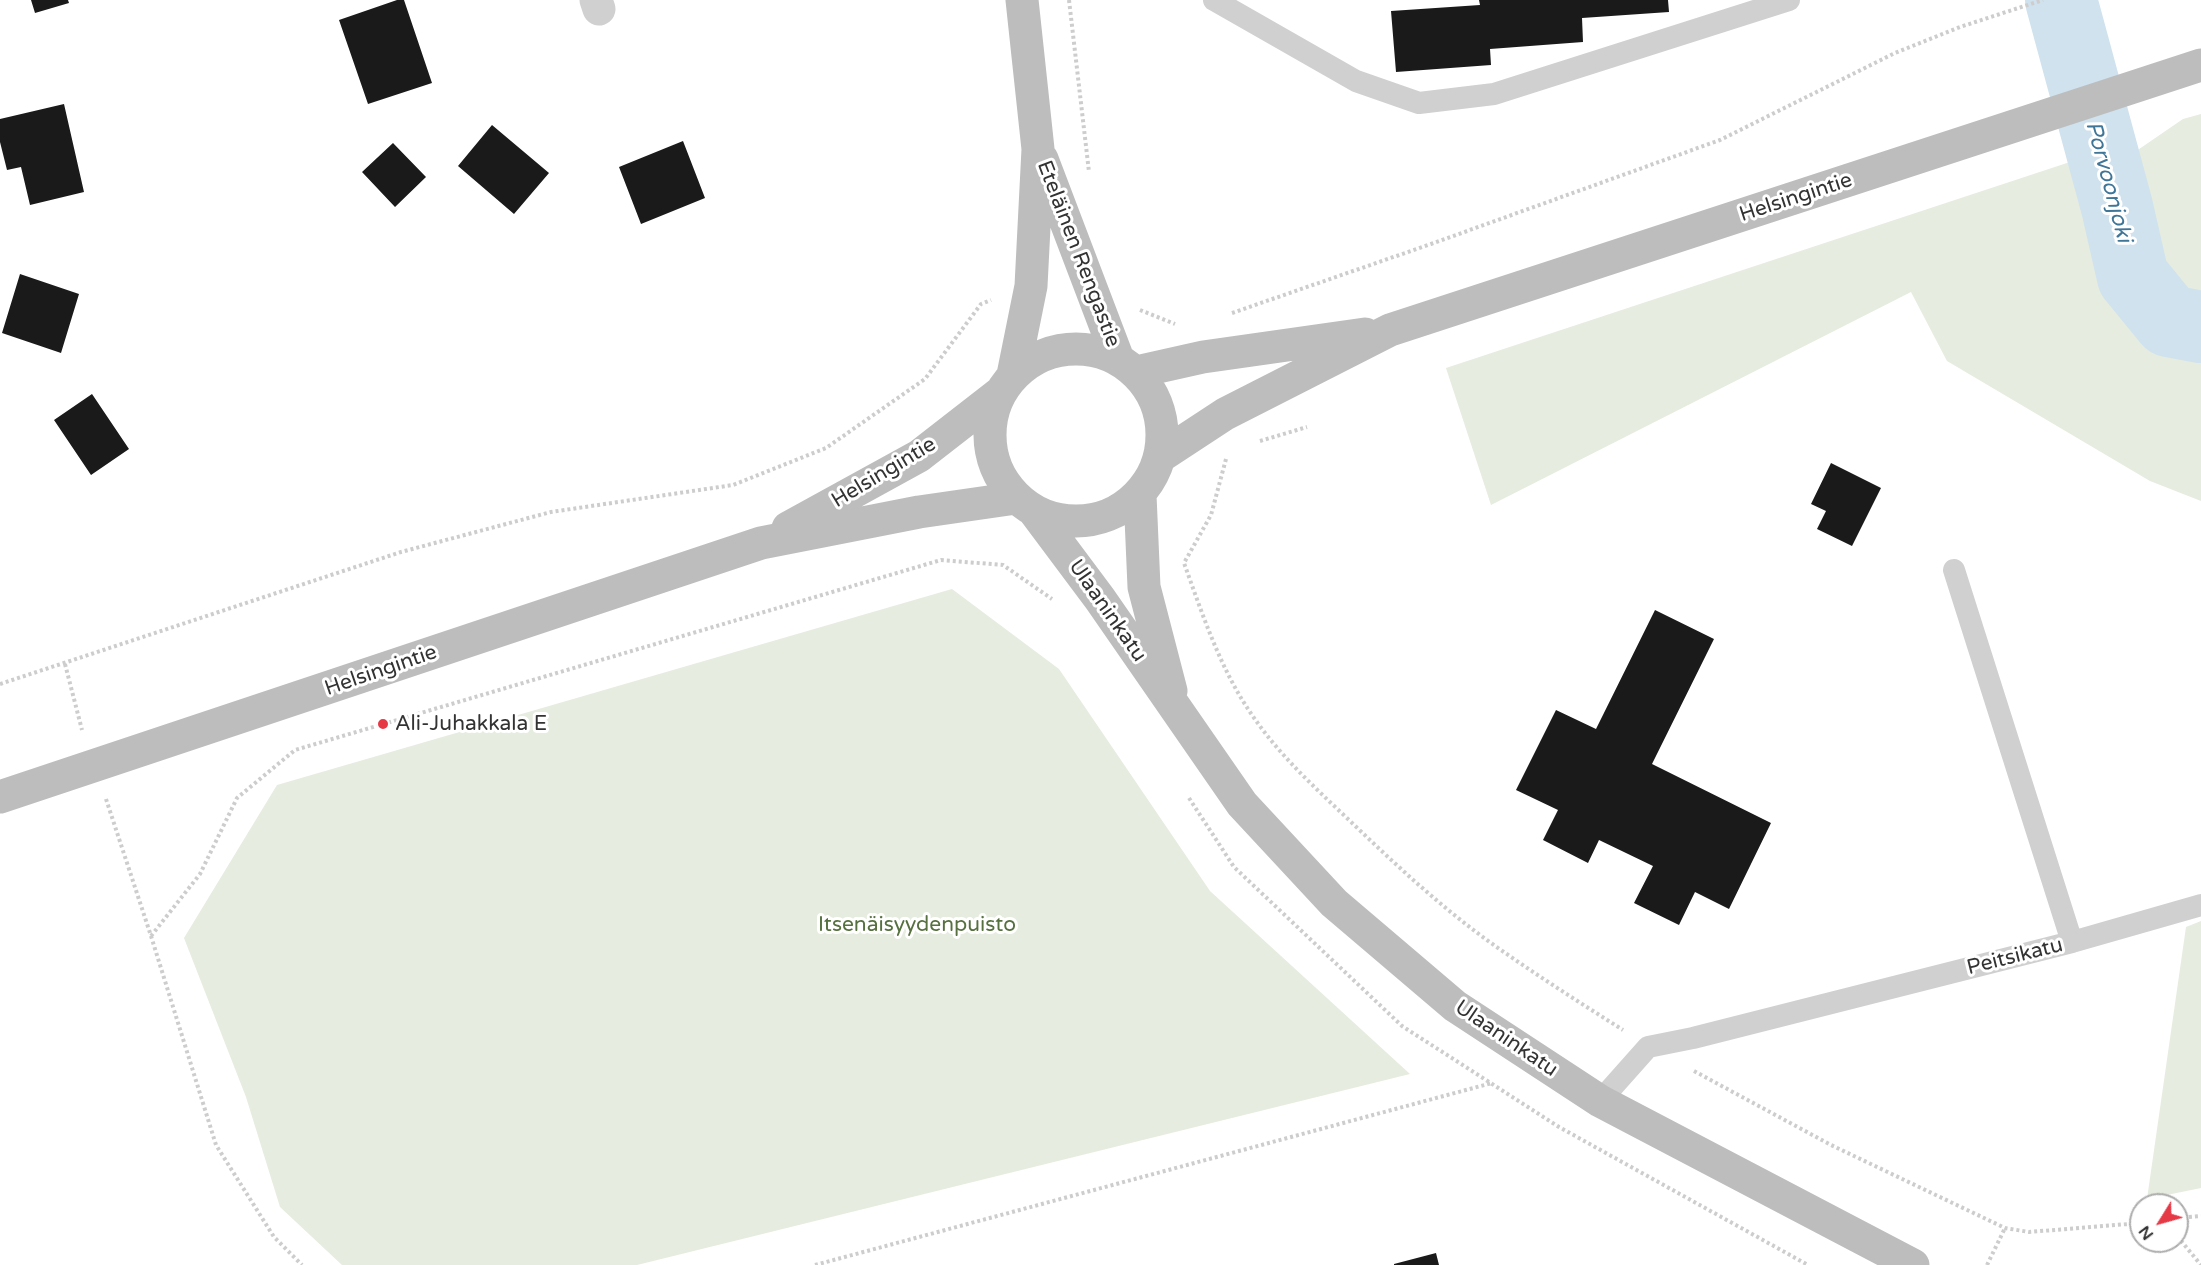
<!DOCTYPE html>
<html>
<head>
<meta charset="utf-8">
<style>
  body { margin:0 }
  #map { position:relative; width:2201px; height:1265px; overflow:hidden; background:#fff; font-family:"Varela Round",sans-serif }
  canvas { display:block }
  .north { position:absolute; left:2129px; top:1193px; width:60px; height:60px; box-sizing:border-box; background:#fff; border:2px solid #adadad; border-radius:50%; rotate:233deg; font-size:16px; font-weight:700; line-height:24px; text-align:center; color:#333 }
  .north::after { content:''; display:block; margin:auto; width:21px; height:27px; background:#e63946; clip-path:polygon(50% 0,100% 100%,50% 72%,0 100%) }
</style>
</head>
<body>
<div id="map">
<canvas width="2201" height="1265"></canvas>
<div class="north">N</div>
</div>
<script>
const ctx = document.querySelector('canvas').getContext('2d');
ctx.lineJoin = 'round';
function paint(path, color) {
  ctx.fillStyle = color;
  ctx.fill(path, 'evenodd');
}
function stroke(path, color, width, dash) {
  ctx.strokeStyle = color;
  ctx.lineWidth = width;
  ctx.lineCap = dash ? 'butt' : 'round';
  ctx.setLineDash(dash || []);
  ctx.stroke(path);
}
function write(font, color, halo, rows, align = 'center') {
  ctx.font = font + ' "Varela Round",sans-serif';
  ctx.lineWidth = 6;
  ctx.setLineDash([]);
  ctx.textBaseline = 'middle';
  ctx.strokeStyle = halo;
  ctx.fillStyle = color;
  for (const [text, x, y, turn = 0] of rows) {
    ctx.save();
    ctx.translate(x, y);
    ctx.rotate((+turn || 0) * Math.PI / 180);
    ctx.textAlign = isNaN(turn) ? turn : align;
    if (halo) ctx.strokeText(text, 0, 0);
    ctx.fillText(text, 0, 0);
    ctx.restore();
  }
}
paint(new Path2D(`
  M 2201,114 L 2201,306 L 2191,303 L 2154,261 L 2129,156 L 2183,119 Z
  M 2070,162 L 2109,285 L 2146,340 L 2201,356 L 2201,501 L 2150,481 L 1947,361 L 1911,292 L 1491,505 L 1446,368 Z
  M 952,589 L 1059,669 L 1210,891 L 1410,1074 L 637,1265 L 342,1265 L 280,1207 L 246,1097 L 184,938 L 277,785 Z
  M 2201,921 L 2201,1188 L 2147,1199 L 2186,927 Z`), '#e6ecdf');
stroke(new Path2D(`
  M 2061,0 L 2117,207 L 2133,277 L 2169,321 L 2201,327`), '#cfe2ee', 72);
paint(new Path2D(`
  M 31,0 L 68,0 L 69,3 L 35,13 Z
  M 397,0 L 404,0 L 432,83 L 368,104 L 339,20 Z
  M 1479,0 L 1668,0 L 1669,12 L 1582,18 L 1583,42 L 1490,49 L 1491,65 L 1396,72 L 1391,11 L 1480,5 Z
  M 64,104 L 84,192 L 30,205 L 21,167 L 7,170 L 0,142 L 0,119 Z
  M 492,125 L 549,173 L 514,214 L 458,166 Z
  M 683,141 L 705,198 L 641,224 L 619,167 Z
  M 393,143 L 426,177 L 395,207 L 362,172 Z
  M 20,274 L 79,294 L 61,353 L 2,333 Z
  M 92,394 L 129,449 L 91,475 L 54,420 Z
  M 1831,463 L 1881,488 L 1852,546 L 1817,529 L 1826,511 L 1811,504 Z
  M 1655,610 L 1714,639 L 1652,764 L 1771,823 L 1729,909 L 1695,892 L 1679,925 L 1634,903 L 1653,866 L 1599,840 L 1588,863 L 1543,840 L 1558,810 L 1516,790 L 1556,710 L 1596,729 Z
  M 1436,1253 L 1439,1265 L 1394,1265 L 1394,1264 Z`), '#1a1a1a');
stroke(new Path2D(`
  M 1069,0 L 1089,172
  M 1140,310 L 1175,324
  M 1232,313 L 1431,244 L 1720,140 L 1895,53 L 1960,27 L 2043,0
  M 1260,441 L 1307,427
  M 1226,459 L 1211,515 L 1184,563 C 1202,613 1219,665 1248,709 C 1276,752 1312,785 1349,820 C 1397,866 1446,912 1501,950 C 1541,978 1582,1004 1623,1030
  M 65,664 L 82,730
  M 0,684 L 401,552 L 551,512 L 733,485 L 826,448 L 925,379 L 981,304 L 991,300
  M 1189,798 L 1234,867 L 1402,1026 L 1559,1127 L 1808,1265
  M 106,799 L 151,936 L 216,1145 L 274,1237 L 302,1265
  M 151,936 L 200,874 L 237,798 L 295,750 L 941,560 L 1003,565 L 1052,599
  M 1694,1071 L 1831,1145 L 2005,1228 L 2029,1232 L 2141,1223
  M 2177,1218 L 2201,1216
  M 2177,1236 L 2201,1265
  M 815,1265 L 1492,1083
  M 1987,1265 L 2005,1228`), '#cdcdcd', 4, [3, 3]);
stroke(new Path2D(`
  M 1214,0 L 1356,81 L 1419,103 L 1494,94 L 1789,0
  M 2072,942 L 2201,905
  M 1600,1101 L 1648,1047 L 1693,1038 L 2072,942 L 1954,570`), '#d0d0d0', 22);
stroke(new Path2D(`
  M 596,0 L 599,9`), '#d0d0d0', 33);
stroke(new Path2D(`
  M 1042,159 L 1118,359
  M990 435a86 86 0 1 1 172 0a86 86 0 1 1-172 0Z
  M 1136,372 L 1203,357 L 1365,334
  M 1013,375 L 1031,286 L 1038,149 L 1022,0
  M 1161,456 L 1225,414 L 1390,330 L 2201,65
  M 1140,495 L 1144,587 L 1171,691
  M 1035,512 L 1100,599 L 1242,804 L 1334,903 L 1455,1006 L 1600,1101 L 1913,1265
  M 788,528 L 919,456 L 1000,393
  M 0,797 L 761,543 L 919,512 L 1016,498`), '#bdbdbd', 33);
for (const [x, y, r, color] of [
  [383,724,6,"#e63946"]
]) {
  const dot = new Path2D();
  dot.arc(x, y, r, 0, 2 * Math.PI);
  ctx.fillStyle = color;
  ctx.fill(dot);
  stroke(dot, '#fff', 2);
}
write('21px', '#333', '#fff', [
  ["Helsingintie",1796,198,-18],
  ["Eteläinen Rengastie",1078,254,69],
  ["Helsingintie",884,473,-31],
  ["Ulaaninkatu",1107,611,55],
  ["Helsingintie",381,671,-19],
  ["Peitsikatu",2015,957,-14],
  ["Ulaaninkatu",1506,1039,34]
]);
write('21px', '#333', '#fff', [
  ["Ali-Juhakkala E",395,724]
], 'left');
write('21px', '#56703f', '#fff', [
  ["Itsenäisyydenpuisto",917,925]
]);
write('italic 22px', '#3f7597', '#fff', [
  ["Porvoonjoki",2108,182,75]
]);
</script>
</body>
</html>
